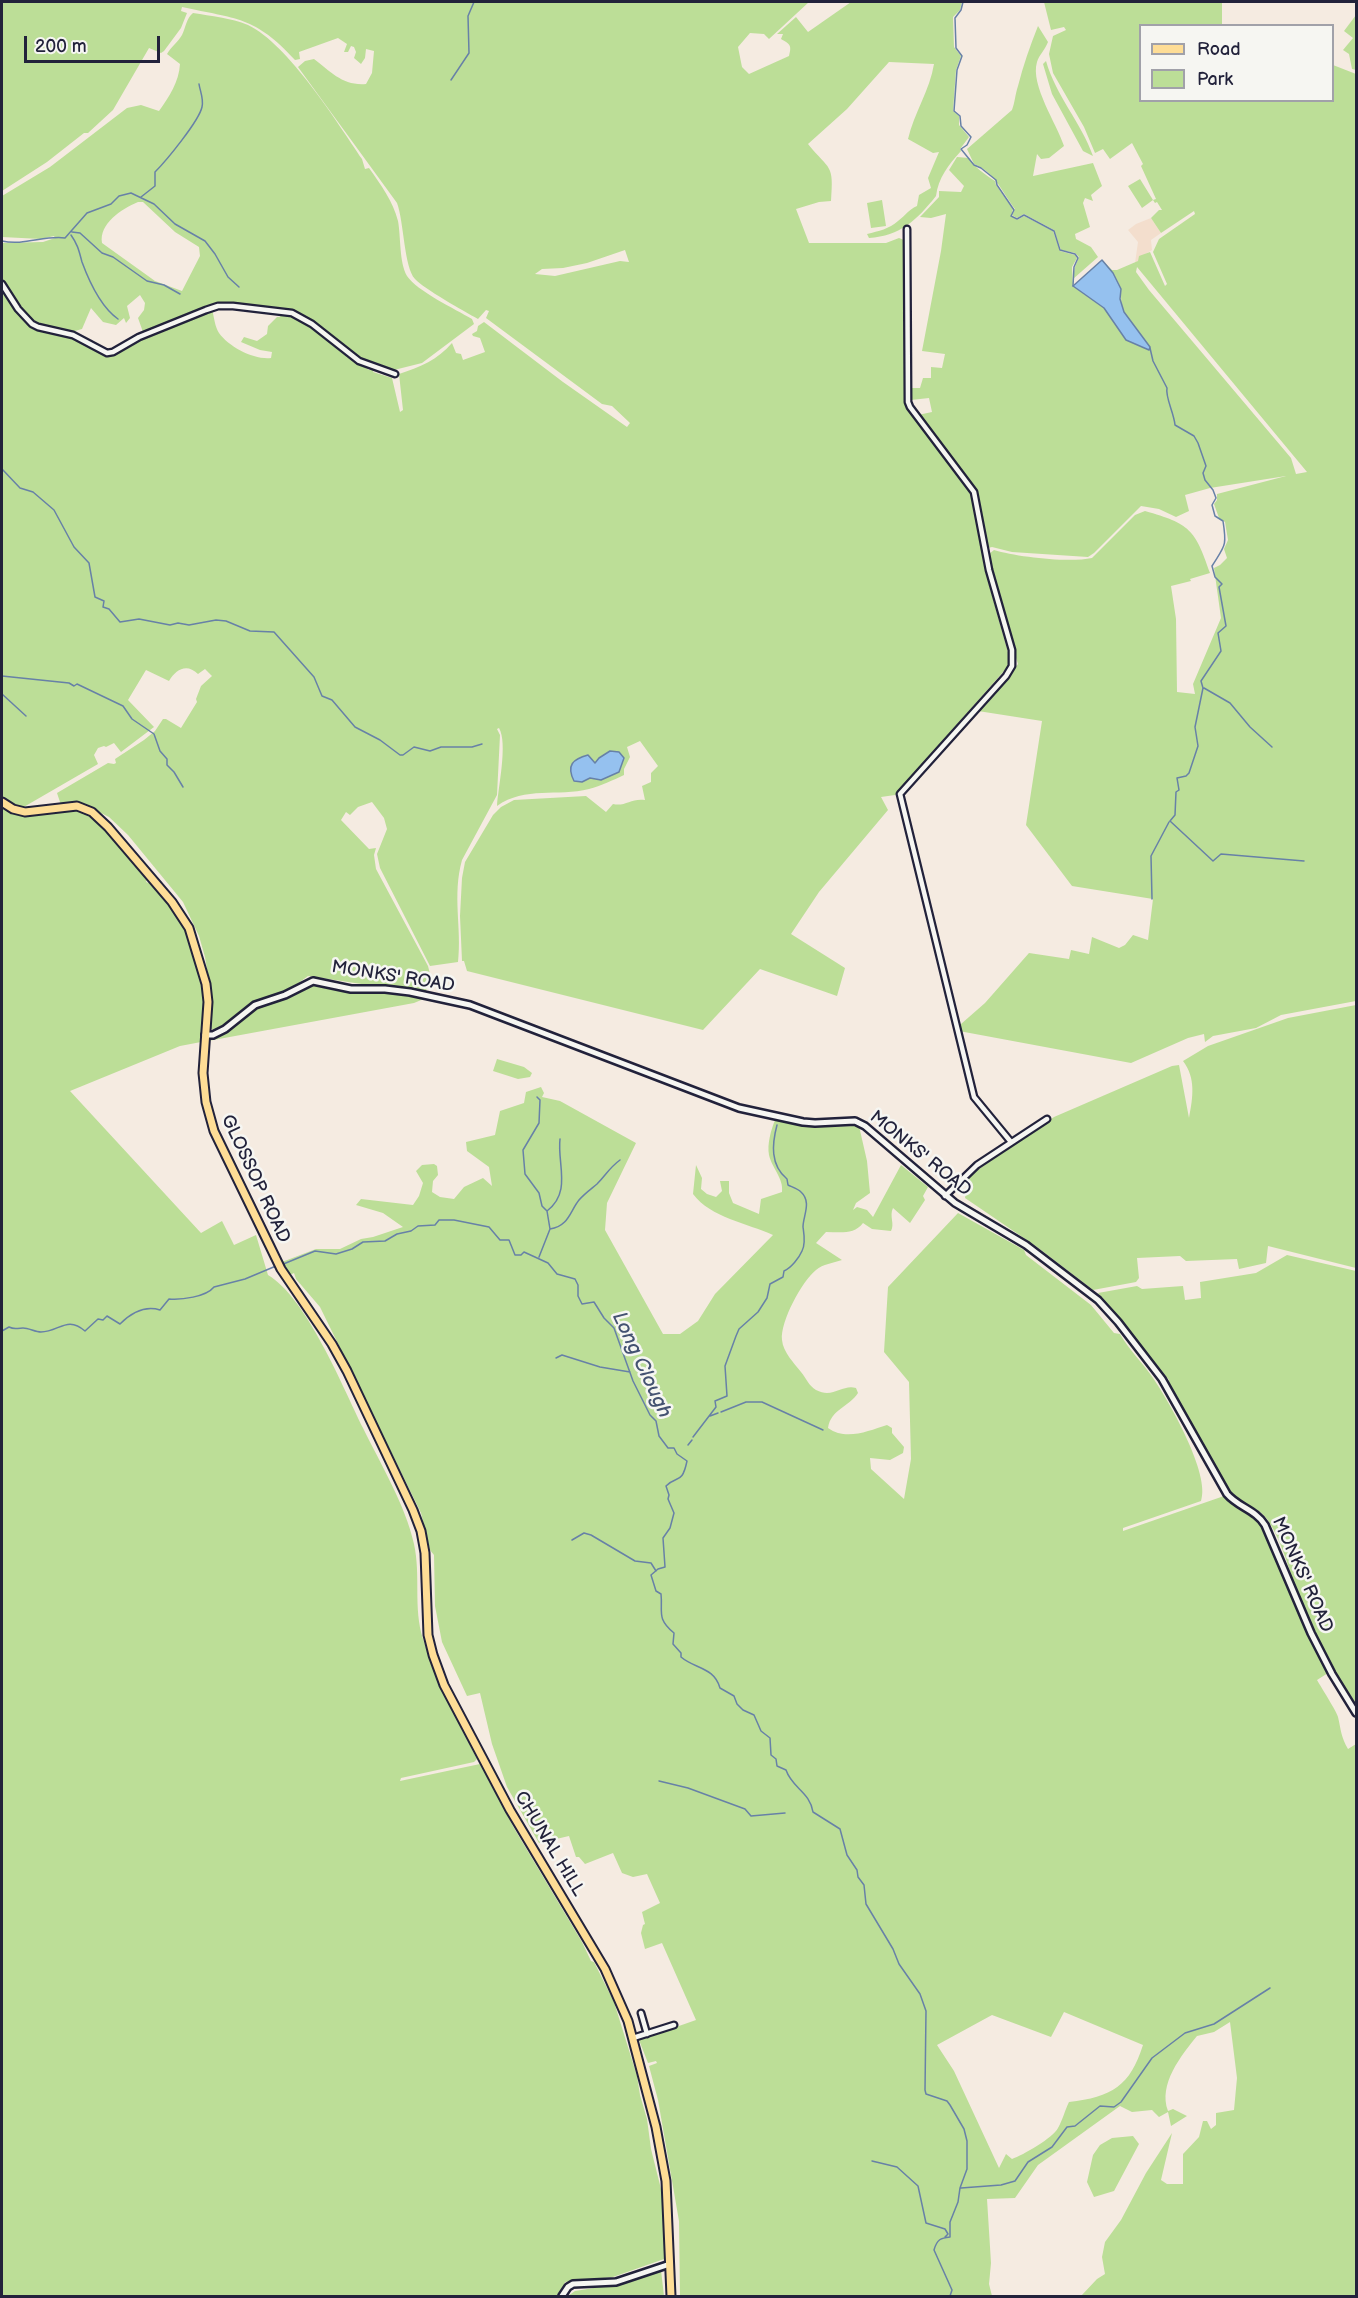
<!DOCTYPE html>
<html>
<head>
<meta charset="utf-8">
<style>
  body { margin:0 }
  #map { position:relative; width:1358px; height:2298px; overflow:hidden; background:#f5ebe1; font-family:"Balsamiq Sans",sans-serif }
  canvas { display:block }
  .frame { position:absolute; inset:0; border:3px solid #22223b; pointer-events:none }
  .legend { position:absolute; left:1139px; top:24px; width:195px; height:78px; box-sizing:border-box; background:#f6f6f2; border:2px solid #a1a1a9; margin:0; padding:8px 10px; list-style:none; font-size:18px; color:#22223b }
  .legend li { display:flex; align-items:center; gap:12px; height:30px }
  .legend b { width:30px; border:2px solid #a1a1a9 }
  .scale { position:absolute; left:24px; top:36px; width:136px; height:27px; box-sizing:border-box; border:3px solid #22223b; border-top:0; padding-left:8px; font-size:18px; line-height:21px; white-space:nowrap; color:#22223b; -webkit-text-stroke:4px #f6f6f2; paint-order:stroke }
</style>
</head>
<body>
<div id="map">
<canvas width="1358" height="2298"></canvas>
<div class="frame"></div>
<ul class="legend">
<li><b style="height:8px;background:#fedd96"></b>Road</li>
<li><b style="height:16px;background:#bcde97"></b>Park</li>
</ul>
<div class="scale">200 m</div>
</div>
<script>
const ctx = document.querySelector('canvas').getContext('2d');
ctx.lineJoin = 'round';
function paint(path, color) {
  ctx.fillStyle = color;
  ctx.fill(path, 'evenodd');
}
function stroke(path, color, width, dash) {
  ctx.strokeStyle = color;
  ctx.lineWidth = width;
  ctx.lineCap = dash ? 'butt' : 'round';
  ctx.setLineDash(dash || []);
  ctx.stroke(path);
}
function write(font, color, halo, rows, align = 'center') {
  ctx.font = font + ' "Balsamiq Sans",sans-serif';
  ctx.lineWidth = 5;
  ctx.setLineDash([]);
  ctx.textBaseline = 'middle';
  ctx.strokeStyle = halo;
  ctx.fillStyle = color;
  for (const [text, x, y, turn = 0] of rows) {
    ctx.save();
    ctx.translate(x, y);
    ctx.rotate((+turn || 0) * Math.PI / 180);
    ctx.textAlign = isNaN(turn) ? turn : align;
    if (halo) ctx.strokeText(text, 0, 0);
    ctx.fillText(text, 0, 0);
    ctx.restore();
  }
}
paint(new Path2D(`
  M 1151,218 L 1161,233 L 1151,240 L 1152,250 L 1144,255 L 1145,258 L 1135,263 L 1138,242 L 1128,230 L 1136,224 Z`), '#f3decd');
paint(new Path2D(`
  M 2,2 L 809,2 L 769,39 L 764,34 L 750,33 L 738,47 L 742,67 L 749,74 L 789,56 C 792,45 790,44 781,39 L 783,34 L 777,34 L 796,17 L 808,32 L 851,2 L 962,2 L 960,10 L 953,17 L 954,47 L 961,56 L 956,70 L 953,111 L 959,116 L 959,125 L 969,137 L 960,149 L 961,151 C 949,164 938,178 936,196 C 917,220 900,236 869,238 L 867,234 C 879,231 889,229 898,221 C 906,215 908,210 917,206 L 919,195 L 931,188 L 928,178 L 939,152 L 933,153 L 908,139 C 914,113 930,90 934,64 L 889,62 L 847,109 L 808,144 C 830,171 834,163 831,201 L 819,202 L 796,209 L 809,243 L 886,243 L 899,238 L 904,240 L 905,403 L 971,492 L 989,585 L 1011,663 L 895,795 L 881,797 L 888,810 L 819,892 L 791,934 L 845,968 L 837,996 L 760,969 L 703,1030 L 467,971 L 464,961 L 462,961 L 460,916 L 462,878 L 465,862 L 493,815 L 501,807 L 514,800 L 586,796 L 606,812 L 613,804 C 625,807 631,798 645,800 L 642,786 L 651,782 L 651,773 L 658,766 L 640,741 L 627,747 L 630,757 L 624,769 L 624,775 C 613,780 601,786 589,789 C 558,797 525,786 497,806 C 498,788 508,743 499,728 L 497,729 L 500,735 L 497,795 L 462,860 C 452,896 462,928 458,962 L 430,966 L 380,868 L 377,854 L 387,829 L 384,818 L 372,802 L 358,807 L 350,815 L 346,812 L 341,820 L 369,849 L 376,848 L 374,855 L 376,869 L 428,966 L 430,974 L 426,991 L 422,993 L 308,976 L 289,990 L 252,1002 L 232,1021 L 216,1031 L 209,1028 L 212,1000 L 205,957 L 199,936 L 183,902 L 128,835 L 109,817 L 87,806 L 76,804 L 61,805 L 57,793 L 108,763 L 114,764 L 116,763 L 115,759 L 144,740 L 155,731 L 163,719 L 166,719 L 181,728 L 197,702 L 196,699 L 201,686 L 212,676 L 205,669 L 198,674 C 187,663 176,669 169,681 L 146,670 L 128,700 L 154,727 L 121,752 L 114,743 L 106,747 L 104,746 L 98,748 L 94,755 L 98,764 L 22,808 L 13,806 L 2,799 L 2,288 L 13,306 L 31,326 L 39,330 L 82,341 L 106,355 L 113,354 L 149,335 L 212,309 C 214,317 215,327 219,333 C 229,347 254,360 271,358 L 272,352 L 260,350 L 241,342 L 244,337 L 257,341 L 267,334 L 268,326 L 277,317 L 280,317 L 281,313 C 306,318 320,336 340,351 C 349,358 360,363 369,370 L 374,370 L 373,372 L 392,378 L 400,412 L 403,410 L 399,374 C 421,367 437,360 452,343 L 456,353 L 461,354 L 463,360 L 485,352 L 480,338 L 473,336 L 472,334 L 477,331 L 478,326 L 484,322 L 563,382 L 627,427 L 630,423 L 612,406 L 602,404 L 486,318 L 489,311 L 486,310 L 478,319 C 464,311 424,289 415,279 C 404,267 404,222 397,203 L 298,67 L 305,61 L 314,59 C 331,72 343,86 366,84 L 372,73 L 374,51 L 366,49 L 365,58 L 361,64 L 354,58 L 356,52 L 354,47 L 351,46 L 348,52 L 344,52 L 347,44 L 338,38 L 299,52 L 300,59 L 295,60 C 255,16 236,19 182,7 L 181,11 L 187,13 L 181,28 L 164,51 L 161,53 L 149,48 L 113,110 L 88,133 L 84,133 L 47,162 L 2,191 ZM 625,250 L 629,262 L 620,261 L 555,276 L 535,274 L 542,269 L 563,268 L 587,263 Z
  M 1044,2 L 1222,2 L 1222,24 L 1226,25 L 1140,26 L 1140,100 L 1332,100 L 1333,65 L 1356,74 L 1356,1001 L 1281,1015 L 1256,1028 L 1213,1036 L 1205,1042 L 1204,1034 L 1188,1038 L 1131,1063 L 959,1031 L 961,1024 L 985,1003 L 1029,953 L 1069,959 L 1071,950 L 1089,954 L 1092,937 L 1119,948 L 1125,945 L 1133,935 L 1148,940 L 1153,899 L 1072,886 L 1026,825 L 1042,721 L 978,711 L 1018,664 L 1006,627 L 989,554 L 994,550 C 1017,557 1069,563 1092,558 L 1135,515 L 1145,511 C 1190,524 1195,529 1210,573 L 1190,579 L 1191,581 L 1171,586 L 1176,619 L 1177,692 L 1195,694 L 1193,684 L 1221,618 L 1214,568 L 1220,565 L 1227,558 L 1224,549 L 1228,540 L 1225,522 L 1219,518 L 1214,504 L 1217,500 L 1217,494 L 1286,476 L 1210,488 L 1185,495 L 1189,511 L 1176,517 L 1159,509 L 1141,506 L 1094,553 L 1088,557 L 1012,552 L 992,547 L 988,548 L 977,490 L 918,415 L 932,412 L 929,398 L 911,400 L 910,388 L 920,388 L 923,378 L 931,378 L 931,367 L 942,368 L 945,354 L 922,351 L 941,251 L 946,214 L 931,218 L 920,217 L 939,197 L 939,191 L 961,192 L 964,186 L 949,170 L 957,157 L 969,158 C 974,167 986,175 995,181 L 996,185 L 1013,209 L 1011,216 L 1017,220 L 1024,216 L 1053,231 L 1060,251 L 1075,255 L 1077,258 L 1072,267 L 1073,286 L 1104,308 L 1126,340 L 1149,350 C 1143,334 1129,325 1123,310 C 1120,303 1122,295 1120,287 C 1117,277 1109,268 1102,260 L 1112,270 L 1117,270 L 1138,261 L 1139,256 L 1150,252 L 1165,286 L 1167,284 L 1153,252 L 1159,239 L 1195,214 L 1194,211 L 1161,233 L 1151,218 L 1159,210 L 1162,210 L 1157,202 L 1155,203 L 1153,200 L 1142,208 L 1128,186 L 1140,179 L 1153,200 L 1156,199 L 1141,166 L 1143,164 L 1132,143 L 1110,159 L 1103,149 L 1095,153 L 1084,127 L 1053,73 L 1049,54 L 1053,36 L 1066,30 L 1064,27 L 1051,30 ZM 1137,267 L 1307,472 L 1296,474 L 1291,458 L 1149,290 L 1136,272 Z
  M 193,13 C 211,16 231,18 248,25 C 288,44 337,122 362,159 L 365,169 L 369,168 C 381,185 393,201 398,221 C 401,237 399,262 407,276 C 417,291 455,309 472,319 L 474,324 L 422,363 L 390,371 L 363,361 L 343,347 L 311,320 L 293,311 L 226,303 L 143,332 L 138,318 L 144,310 L 145,303 L 140,295 L 127,306 L 130,318 L 126,323 L 124,318 L 116,325 L 103,322 L 91,308 L 82,329 L 68,333 L 38,326 L 29,319 L 6,290 L 2,281 L 2,243 L 43,242 L 55,238 L 54,236 L 41,239 L 2,237 L 2,196 L 50,167 L 127,108 L 141,105 L 159,111 C 169,97 179,82 180,64 L 167,54 C 171,47 178,42 182,35 C 186,27 186,19 193,13 ZM 138,202 L 143,202 L 175,232 L 199,247 L 200,256 L 182,291 L 155,281 L 102,243 C 99,224 121,209 138,202 Z
  M 1356,15 L 1356,70 L 1352,69 L 1349,54 L 1343,50 L 1353,38 L 1344,31 Z
  M 1038,26 L 1048,42 C 1045,50 1039,55 1037,62 C 1030,85 1057,124 1064,146 L 1049,158 L 1041,159 L 1037,154 L 1033,176 L 1093,163 L 1102,186 L 1091,195 L 1093,201 L 1085,198 L 1083,203 L 1090,227 L 1075,234 L 1076,239 L 1091,247 L 1098,257 L 1073,279 L 1075,267 L 1079,257 L 1075,253 L 1061,250 L 1054,230 L 1024,214 L 1017,218 L 1012,215 L 1015,209 C 1002,192 995,172 974,164 L 967,149 L 1012,110 C 1015,102 1015,95 1018,86 C 1023,66 1030,46 1038,26 Z
  M 1046,61 C 1056,96 1081,122 1093,156 L 1083,151 L 1052,94 L 1043,64 Z
  M 882,200 L 886,226 L 871,228 L 867,203 Z
  M 2,805 L 13,812 L 78,809 C 106,817 130,856 148,878 L 146,882 C 175,890 202,967 204,995 C 205,1011 201,1026 201,1042 L 180,1046 L 70,1091 L 201,1233 L 222,1221 L 234,1245 L 256,1235 L 268,1275 C 306,1297 343,1387 363,1428 C 381,1465 405,1504 414,1544 C 421,1576 413,1607 423,1639 C 436,1681 457,1720 477,1759 L 474,1762 L 401,1778 L 400,1781 L 480,1764 L 514,1828 L 582,1942 L 591,1961 L 594,1962 L 614,2002 L 637,2076 L 640,2095 L 647,2119 L 651,2149 L 664,2201 L 667,2258 L 613,2277 L 565,2282 L 561,2296 L 2,2296 Z
  M 319,982 L 351,991 L 386,991 L 426,998 L 414,1003 L 208,1041 L 234,1026 L 255,1008 L 287,999 L 309,983 Z
  M 1356,1005 L 1356,1268 L 1268,1246 L 1266,1263 L 1239,1269 L 1237,1259 L 1186,1261 L 1180,1256 L 1137,1258 L 1139,1278 L 1136,1282 L 1093,1290 L 1037,1247 L 965,1198 L 969,1176 L 1054,1117 L 1172,1066 L 1179,1065 L 1189,1118 C 1193,1097 1196,1078 1183,1061 L 1208,1046 L 1288,1018 Z
  M 497,1059 L 524,1067 L 532,1073 L 530,1077 L 518,1079 L 493,1071 Z
  M 541,1087 L 544,1093 L 542,1097 L 560,1101 L 636,1143 L 607,1203 L 605,1230 L 663,1334 L 680,1334 L 698,1321 L 715,1294 L 773,1235 C 747,1223 711,1218 693,1194 L 696,1165 L 702,1178 L 701,1189 L 707,1194 L 716,1197 L 722,1191 L 720,1181 L 729,1181 L 729,1193 L 733,1203 L 759,1214 L 761,1199 L 782,1192 C 784,1179 772,1168 769,1155 C 767,1144 771,1130 775,1120 L 805,1127 L 859,1126 L 867,1161 L 870,1193 L 856,1203 L 853,1210 L 857,1207 L 867,1210 L 873,1217 L 901,1165 L 928,1187 L 923,1196 L 925,1200 L 910,1223 L 893,1208 C 889,1216 895,1224 891,1231 L 872,1229 L 863,1223 C 854,1235 840,1232 826,1232 L 816,1243 L 842,1260 C 833,1263 823,1264 816,1270 C 802,1281 780,1322 782,1340 C 783,1352 794,1363 801,1372 C 806,1378 809,1386 816,1390 C 833,1399 842,1384 856,1388 L 858,1393 C 849,1407 831,1409 828,1428 C 846,1441 868,1431 887,1425 L 892,1428 L 892,1433 L 904,1447 L 903,1453 L 890,1460 L 870,1458 L 871,1469 L 904,1499 L 911,1459 L 909,1382 L 884,1352 L 888,1287 L 958,1213 L 1024,1250 L 1026,1255 L 1091,1305 L 1114,1333 L 1120,1334 C 1129,1350 1143,1363 1153,1378 C 1169,1401 1211,1475 1201,1501 L 1123,1528 L 1123,1531 L 1224,1496 C 1236,1509 1253,1512 1263,1526 L 1301,1618 L 1328,1673 L 1317,1680 C 1321,1687 1337,1712 1338,1717 C 1341,1730 1341,1737 1348,1749 L 1356,1744 L 1356,2296 L 1081,2296 L 1097,2279 L 1105,2274 L 1102,2257 L 1105,2242 L 1121,2220 L 1146,2173 L 1172,2133 L 1161,2180 L 1167,2184 L 1183,2184 L 1183,2154 L 1199,2137 L 1203,2121 L 1207,2121 L 1211,2129 L 1216,2125 L 1216,2113 L 1234,2110 L 1237,2078 L 1230,2022 L 1214,2032 L 1197,2036 C 1181,2056 1158,2084 1168,2111 L 1173,2109 L 1187,2116 L 1171,2126 L 1168,2112 L 1159,2117 L 1152,2110 L 1132,2112 L 1120,2106 L 1038,2165 L 1015,2198 L 987,2199 L 991,2263 L 989,2284 L 992,2296 L 680,2296 L 679,2221 L 658,2100 L 649,2066 L 657,2063 L 656,2061 L 648,2063 L 639,2040 L 696,2020 L 662,1943 L 645,1949 L 641,1933 L 643,1925 L 645,1924 L 642,1912 L 660,1903 L 647,1874 L 633,1877 L 622,1873 L 613,1853 L 585,1864 L 579,1857 L 576,1857 L 569,1836 L 539,1843 L 507,1787 L 492,1744 L 480,1693 L 467,1696 L 442,1642 L 435,1606 L 434,1555 L 430,1550 L 421,1513 L 320,1307 L 296,1279 L 294,1273 L 290,1275 L 282,1262 L 316,1249 L 340,1249 L 361,1239 L 373,1237 L 403,1227 L 383,1213 L 356,1205 L 361,1199 L 413,1205 L 419,1196 L 423,1183 L 416,1171 L 422,1165 L 434,1164 L 437,1166 L 438,1175 L 433,1181 L 432,1192 L 440,1197 L 454,1199 L 464,1187 L 483,1178 L 492,1186 L 489,1167 L 467,1151 L 466,1142 L 495,1135 L 500,1111 L 524,1103 L 526,1092 ZM 1064,2012 L 1143,2045 C 1130,2086 1112,2097 1069,2102 C 1065,2110 1063,2119 1058,2128 C 1053,2138 1023,2155 1012,2159 L 1006,2154 L 999,2168 L 954,2071 L 937,2045 L 992,2015 L 1051,2037 Z
  M 1287,1255 L 1356,1271 L 1356,1707 C 1337,1678 1318,1647 1304,1614 C 1293,1585 1285,1545 1267,1519 C 1258,1506 1240,1505 1229,1494 L 1167,1382 L 1169,1380 L 1098,1293 L 1137,1286 L 1142,1289 L 1183,1286 L 1185,1300 L 1201,1298 L 1200,1282 L 1256,1273 Z
  M 1133,2136 L 1139,2144 L 1114,2191 L 1094,2197 L 1087,2182 L 1093,2155 L 1100,2145 L 1112,2138 Z
  M 661,2270 L 664,2296 L 568,2296 L 575,2291 L 619,2284 Z`), '#bcde97');
const water = new Path2D(`
  M 1102,260 L 1113,273 L 1121,289 L 1120,299 L 1124,312 L 1150,347 L 1149,350 L 1126,340 L 1104,308 L 1073,286 Z
  M 610,751 L 619,752 L 624,758 L 619,772 L 601,780 L 590,778 L 582,782 L 574,781 C 566,765 573,759 588,755 L 595,763 L 599,758 Z`);
paint(water, '#95c1ef');
stroke(water, '#6781a7', 1.5);
stroke(new Path2D(`
  M 963,2 L 961,10 L 955,18 L 956,48 L 962,56 L 957,70 L 954,111 L 960,116 L 961,126 L 971,137 L 967,145 L 961,149 L 974,165 L 981,168 L 996,180 L 997,185 L 1014,210 L 1011,216 L 1017,219 L 1024,215 L 1054,231 L 1060,250 L 1075,254 L 1078,258 L 1074,267 L 1073,286
  M 451,80 L 469,53 L 468,16 L 474,2
  M 141,197 L 155,186 L 155,172 C 166,161 199,121 202,107 C 204,99 200,91 199,84
  M 72,232 L 80,233 L 102,253 L 113,257 L 147,281 L 164,285 L 180,294
  M 71,235 C 78,245 79,251 82,262 C 89,281 101,307 118,319
  M 2,241 C 24,246 45,235 65,238 L 87,213 L 111,204 L 119,196 L 131,193 L 154,204 L 175,224 L 205,241 L 215,254 L 228,277 L 239,287
  M 1150,348 L 1153,361 L 1167,388 C 1165,397 1174,413 1175,425 L 1194,436 L 1198,443 L 1206,466 L 1203,473 L 1205,480 L 1213,490 L 1216,498 L 1212,505 L 1215,516 L 1223,521 C 1227,547 1225,545 1212,566 L 1215,577 L 1222,584 L 1219,587 L 1226,626 L 1218,633 L 1221,651 L 1201,681 L 1203,688 L 1195,727 L 1198,746 L 1189,773 L 1186,776 L 1177,778 L 1179,790 L 1176,792 L 1175,815 L 1170,821 L 1213,861 L 1221,854 L 1304,861
  M 2,469 L 20,488 L 33,492 L 54,510 L 74,547 L 89,563 L 95,597 L 104,601 L 103,607 L 109,609 L 120,622 L 139,619 L 170,625 L 178,623 L 189,625 L 216,620 L 226,621 L 250,631 L 274,632 L 314,677 L 322,696 L 332,700 L 355,727 L 380,740 L 400,755 L 403,755 L 414,747 L 430,751 L 441,747 L 472,747 L 482,744
  M 2,676 L 69,683 L 74,686 L 77,684 L 123,706 L 132,719 L 154,734 L 160,751 L 167,759 L 167,765 L 174,772 L 183,787
  M 1204,688 L 1230,703 L 1250,727 L 1272,747
  M 2,694 L 26,716
  M 1152,899 L 1151,856 L 1169,822
  M 537,1097 L 540,1100 L 539,1123 L 523,1150 L 525,1174 L 539,1193 L 542,1206 L 547,1211 L 550,1229 L 539,1257
  M 547,1211 C 572,1192 557,1164 560,1139
  M 550,1229 C 569,1226 570,1211 579,1200 C 584,1194 591,1189 597,1184 C 606,1175 609,1168 620,1160
  M 281,1265 L 315,1251 L 336,1254 L 352,1249 L 363,1242 L 385,1241 L 397,1234 L 411,1231 L 418,1226 L 435,1225 L 439,1220 L 454,1220 L 489,1227 L 500,1240 L 509,1240 L 515,1255 L 521,1255 L 524,1252 L 548,1263 L 557,1274 L 575,1279 L 578,1285 L 578,1296 L 582,1304 L 594,1302 L 604,1318 L 614,1328 L 633,1381 L 650,1415 L 656,1421 L 659,1436 L 668,1448 L 674,1448 L 677,1454 L 687,1461 C 682,1485 677,1475 666,1486 L 669,1495 L 668,1499 L 674,1513 L 670,1528 L 663,1538 L 665,1567 L 658,1569 L 651,1575 L 656,1591 L 661,1594 C 663,1612 656,1618 674,1633 L 673,1644 L 681,1653 L 681,1657 C 695,1669 714,1667 720,1688 L 734,1696 L 737,1704 L 743,1710 L 754,1715 L 761,1731 L 770,1738 L 771,1755 L 776,1759 L 777,1766 L 786,1770 C 792,1788 810,1792 813,1812 L 840,1829 L 847,1855 L 857,1870 L 858,1877 L 864,1885 L 866,1904 L 893,1949 L 899,1964 L 920,1994 L 926,2011 L 925,2090 L 926,2094 L 947,2101 L 950,2105 L 964,2129 L 967,2141 L 967,2169 L 960,2188 L 958,2202 L 950,2222 L 950,2237 C 941,2238 937,2239 934,2250 L 952,2290 L 950,2296
  M 2,1331 L 9,1327 C 15,1330 16,1328 23,1328 C 29,1328 35,1332 41,1332 C 59,1332 67,1315 85,1331 L 98,1319 L 103,1320 L 107,1316 L 120,1324 C 131,1313 144,1305 160,1310 L 169,1299 C 181,1300 206,1297 214,1287 L 245,1279 L 276,1266
  M 556,1358 L 562,1355 L 600,1367 L 630,1372
  M 721,1412 L 746,1402 L 762,1402 L 823,1430
  M 710,1416 L 718,1413
  M 693,1437 L 716,1407 L 715,1401 L 727,1396 L 725,1366 L 736,1336 L 739,1329 L 758,1312 L 767,1298 L 770,1284 L 783,1277 L 784,1271 C 791,1268 799,1258 802,1251 C 806,1244 804,1234 803,1227 C 803,1216 812,1202 801,1192 C 798,1189 792,1187 788,1185 L 787,1179 C 770,1165 772,1144 777,1125
  M 688,1445 L 692,1440
  M 572,1540 L 584,1533 L 591,1535 L 635,1561 L 651,1563 L 656,1571
  M 659,1781 L 688,1788 L 745,1809 L 751,1816 L 785,1813
  M 872,2161 L 897,2167 L 918,2186 L 926,2223 L 945,2229 L 948,2234 L 945,2237
  M 961,2188 L 1001,2185 L 1015,2181 L 1028,2162 L 1052,2147 L 1067,2127 L 1075,2126 L 1100,2106 L 1114,2107 L 1121,2102 L 1152,2058 L 1185,2033 L 1214,2024 L 1270,1988`), '#6781a7', 1.5);
const minor = new Path2D(`
  M 907,229 L 908,402 L 910,407 L 974,492 L 989,570 L 1012,650 L 1012,666 L 1006,676 L 900,794 L 974,1097 L 1011,1142
  M 2,284 L 18,309 L 32,324 L 38,327 L 73,335 L 107,353 L 113,352 L 139,337 L 206,310 L 218,306 L 233,306 L 292,313 L 312,324 L 359,361 L 395,374
  M 945,1196 L 977,1165 L 1047,1119
  M 641,2013 L 647,2034
  M 633,2038 L 674,2025`);
const tertiary = new Path2D(`
  M 205,1035 L 213,1035 L 225,1029 L 255,1005 L 285,995 L 313,981 L 351,989 L 385,989 L 410,992 L 470,1005 L 739,1108 L 803,1122 L 815,1123 L 855,1121 L 865,1126 L 955,1203 L 1026,1245 L 1098,1300 L 1118,1322 L 1162,1379 L 1227,1494 C 1238,1507 1256,1510 1265,1525 L 1311,1633 L 1332,1674 L 1356,1713
  M 562,2296 L 568,2287 L 573,2284 L 616,2282 L 670,2264`);
const primary = new Path2D(`
  M 2,802 L 13,809 L 25,812 L 77,806 L 92,812 L 108,827 L 172,902 L 189,928 L 206,984 L 208,1002 L 203,1073 L 206,1102 L 214,1131 L 281,1269 L 332,1344 L 347,1371 L 413,1510 L 421,1531 L 425,1553 L 428,1635 L 433,1655 L 444,1685 L 510,1810 L 605,1969 L 628,2021 L 656,2127 L 666,2181 L 671,2296`);
stroke(minor, '#22223b', 9);
stroke(tertiary, '#22223b', 10);
stroke(primary, '#22223b', 11);
stroke(minor, '#f6f6f2', 4.5);
stroke(tertiary, '#f6f6f2', 5);
stroke(primary, '#fedd96', 7);
write('18px', '#22223b', '#f6f6f2', [
  ["MONKS' ROAD",393,977,9],
  ["MONKS' ROAD",920,1154,39],
  ["GLOSSOP ROAD",255,1179,65],
  ["MONKS' ROAD",1302,1575,66],
  ["CHUNAL HILL",549,1844,59]
]);
write('italic 20px', '#445271', '#f6f6f2', [
  ["Long Clough",641,1365,65]
]);
</script>
</body>
</html>
